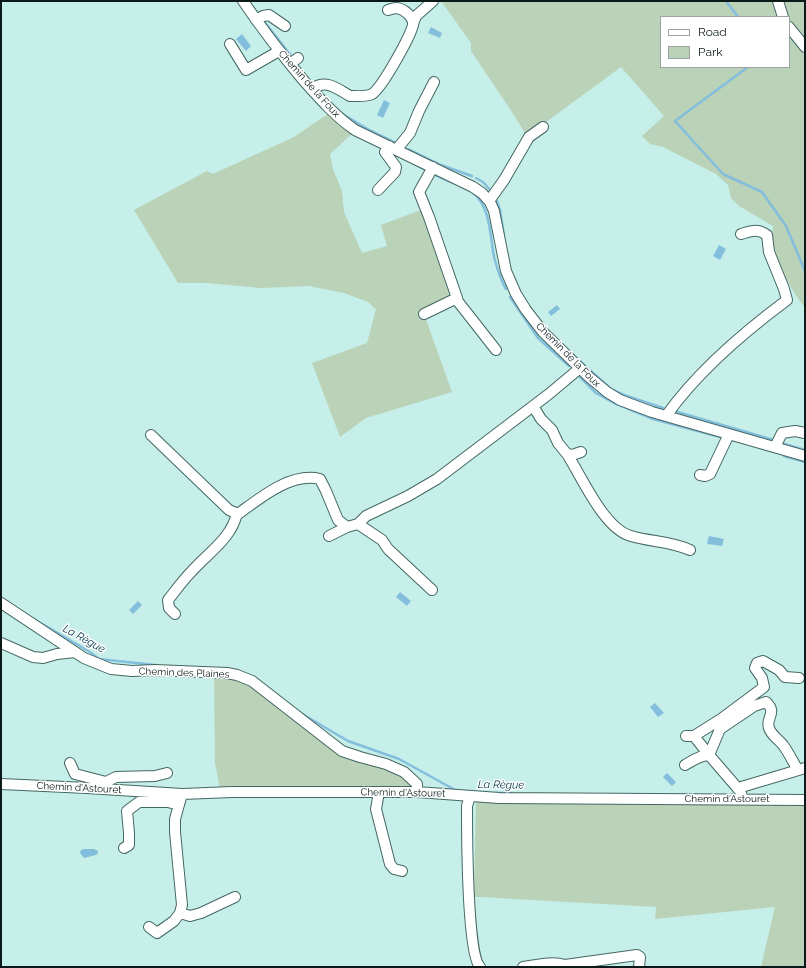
<!DOCTYPE html>
<html>
<head>
<meta charset="utf-8">
<style>
  body { margin:0 }
  #map { position:relative; width:806px; height:968px; overflow:hidden; background:#c6efe9; font-family:Raleway,sans-serif }
  canvas { display:block }
  .frame { position:absolute; inset:0; border:2px solid #0b1a18; pointer-events:none }
  .legend { position:absolute; left:660px; top:16px; width:130px; height:52px; box-sizing:border-box; background:#fff; border:1px solid #9da3a3; margin:0; padding:5px 7px; list-style:none; font-size:12px; color:#0b1a18 }
  .legend li { display:flex; align-items:center; gap:8px; height:20px }
  .legend b { width:20px; border:1px solid #9da3a3 }
</style>
</head>
<body>
<div id="map">
<canvas width="806" height="968"></canvas>
<div class="frame"></div>
<ul class="legend">
<li><b style="height:5px;background:#fff"></b>Road</li>
<li><b style="height:11px;background:#bad2b7"></b>Park</li>
</ul>
</div>
<script>
const ctx = document.querySelector('canvas').getContext('2d');
ctx.lineJoin = 'round';
function paint(path, color) {
  ctx.fillStyle = color;
  ctx.fill(path, 'evenodd');
}
function stroke(path, color, width, dash) {
  ctx.strokeStyle = color;
  ctx.lineWidth = width;
  ctx.lineCap = dash ? 'butt' : 'round';
  ctx.setLineDash(dash || []);
  ctx.stroke(path);
}
function write(font, color, halo, rows, align = 'center') {
  ctx.font = font + ' Raleway,sans-serif';
  ctx.lineWidth = 3;
  ctx.setLineDash([]);
  ctx.textBaseline = 'middle';
  ctx.strokeStyle = halo;
  ctx.fillStyle = color;
  for (const [text, x, y, turn = 0] of rows) {
    ctx.save();
    ctx.translate(x, y);
    ctx.rotate((+turn || 0) * Math.PI / 180);
    ctx.textAlign = isNaN(turn) ? turn : align;
    if (halo) ctx.strokeText(text, 0, 0);
    ctx.fillText(text, 0, 0);
    ctx.restore();
  }
}
paint(new Path2D(`
  M 441,1 L 805,1 L 805,307 C 792,293 776,261 772,242 C 771,237 773,231 773,226 L 739,206 L 731,198 L 728,185 L 716,174 L 663,147 L 650,144 L 642,136 L 664,116 L 621,67 L 527,136 L 510,109 L 471,51 L 471,43 ZM 661,17 L 789,17 L 789,67 L 661,67 Z
  M 328,114 L 353,133 L 330,154 L 333,169 L 342,191 L 344,212 L 362,253 L 387,246 L 381,225 L 421,210 L 457,298 L 424,314 L 452,392 L 366,418 L 340,437 L 312,363 L 367,343 L 376,309 L 368,302 L 344,293 L 309,286 L 261,288 L 207,283 L 178,283 L 134,210 L 207,171 L 213,174 L 294,137 Z
  M 214,675 L 239,679 L 247,683 L 307,728 L 410,781 L 414,788 L 220,788 L 215,763 Z
  M 476,801 L 805,805 L 805,967 L 761,967 L 775,907 L 655,919 L 656,907 L 480,897 L 474,897 Z`), '#bad2b7');
paint(new Path2D(`
  M 431,27 L 442,33 L 440,38 L 428,33 Z
  M 242,34 L 251,46 L 246,51 L 236,39 Z
  M 384,100 L 390,103 L 383,118 L 377,115 Z
  M 719,245 L 726,249 L 720,260 L 713,256 Z
  M 557,305 L 560,309 L 551,316 L 548,312 Z
  M 709,536 L 724,539 L 722,546 L 707,544 Z
  M 400,592 L 411,601 L 407,606 L 396,597 Z
  M 138,601 L 142,605 L 133,614 L 129,610 Z
  M 655,703 L 664,713 L 658,717 L 650,707 Z
  M 667,773 L 676,782 L 672,786 L 663,777 Z
  M 84,849 L 94,849 L 98,851 L 98,853 L 96,855 L 84,858 L 80,853 L 81,850 Z`), '#83bedc');
stroke(new Path2D(`
  M 726,1 L 738,17
  M 250,3 L 259,15
  M 263,20 L 292,57
  M 748,67 L 675,121 L 723,174 L 762,192 L 786,226 L 805,271
  M 341,113 L 371,131 L 398,144
  M 408,149 L 441,165 L 472,176
  M 413,163 L 425,170
  M 433,174 L 451,182
  M 476,178 L 483,182 L 491,191
  M 473,193 C 491,207 490,237 494,257 C 497,268 500,279 506,289
  M 497,201 L 500,210 L 504,236
  M 510,297 L 538,338 L 569,366
  M 574,356 L 611,389 L 624,395 L 663,408
  M 579,376 L 596,393 L 614,403 L 653,419 L 720,437
  M 674,411 L 774,440
  M 781,443 L 805,450
  M 784,456 L 805,462
  M 27,615 L 90,652 L 99,659 L 155,665
  M 299,712 L 348,741 L 399,759 L 457,791
  M 496,793 L 511,793`), '#83bedc', 2.5);
const minor = new Path2D(`
  M 243,1 C 262,29 282,55 304,81 C 320,99 335,116 355,130 L 473,187 L 482,193 L 490,202 L 494,211 L 506,271 L 516,294 L 526,310 L 543,332 L 589,377 L 607,392 L 620,400 L 652,412 L 805,456
  M 778,1 L 783,17
  M 256,20 L 263,16 L 269,15 L 285,26
  M 413,24 L 416,16 L 433,1
  M 789,27 L 805,47
  M 230,44 L 246,70 L 279,51
  M 290,64 L 298,58
  M 311,89 C 327,79 336,88 350,96 C 356,96 366,97 372,94 C 382,88 410,37 413,25 C 414,17 404,9 397,8 C 395,8 391,9 388,10
  M 396,150 L 410,133 L 419,111 L 434,82
  M 378,190 L 395,172 L 396,167 L 385,152 L 389,146
  M 489,201 L 504,180 L 529,137 L 543,127
  M 456,299 L 496,350
  M 424,314 L 457,298 L 429,217 L 419,192 L 433,167
  M 533,406 L 541,419 L 552,430 L 558,443 L 567,454 L 572,455 L 581,452
  M 666,416 C 697,372 744,332 787,300 L 784,289 L 769,252 L 767,235 C 757,228 751,231 741,234
  M 151,435 L 229,510 L 238,514 C 260,498 291,472 320,479 L 326,491 L 338,520 L 347,527
  M 775,447 L 782,433 L 795,431 L 805,433
  M 567,454 C 582,477 604,529 631,536 C 651,542 670,541 690,550
  M 700,475 L 705,476 L 710,474 L 729,434
  M 358,524 L 382,540 L 388,549 L 432,590
  M 329,536 L 347,527 L 358,524 L 366,516 L 408,496 L 437,479 L 549,394 L 580,368
  M 1,603 L 84,658 L 111,669 L 132,671 L 155,670 L 227,673 L 237,675 L 252,681 L 342,751 L 360,757 L 386,764 L 404,772 L 417,784 L 417,792
  M 175,614 L 169,608 L 168,600 C 176,590 183,580 192,571 C 208,553 232,538 237,513
  M 1,643 L 33,657 L 43,658 L 57,654 L 75,652
  M 686,736 L 694,736 L 709,755 L 720,729 L 754,706 L 766,702 C 778,713 765,718 769,728 C 771,735 779,740 783,745 C 789,753 793,762 798,770
  M 694,736 L 721,719 L 764,687 L 762,678 L 755,668 L 757,663 L 763,661 L 779,670 L 785,677 L 799,678
  M 70,763 L 75,774 L 106,782
  M 685,765 C 692,761 700,755 709,755 L 740,791 L 743,799
  M 1,784 L 87,788 L 182,794 L 232,792 L 417,792 L 499,798 L 805,800
  M 738,788 L 805,768
  M 105,789 L 106,782 L 116,777 L 155,776 L 167,773
  M 379,792 L 376,809 L 390,864 L 394,869 L 402,871
  M 182,794 L 175,819 L 175,832 L 182,905 L 180,913 L 190,916 L 201,913 L 235,897
  M 470,796 L 467,806 C 467,830 467,955 480,967
  M 124,848 L 129,845 L 129,833 L 127,811 L 139,802 L 168,802 L 179,805
  M 149,927 L 157,933 L 174,921 L 180,913
  M 523,967 C 537,965 552,961 565,965 L 637,955 L 640,957 L 639,967`);
stroke(minor, '#436763', 12);
stroke(minor, '#fff', 10);
write('10px', '#0b1a18', '#fff', [
  ["Chemin de la Foux",309,84,48],
  ["Chemin de la Foux",568,355,45],
  ["Chemin des Plaines",184,673,2],
  ["Chemin d'Astouret",79,788,3],
  ["Chemin d'Astouret",403,793,1],
  ["Chemin d'Astouret",727,799]
]);
write('italic 11px', '#00364a', '#fff', [
  ["La Règue",84,639,29],
  ["La Règue",501,785,1]
]);
</script>
</body>
</html>
